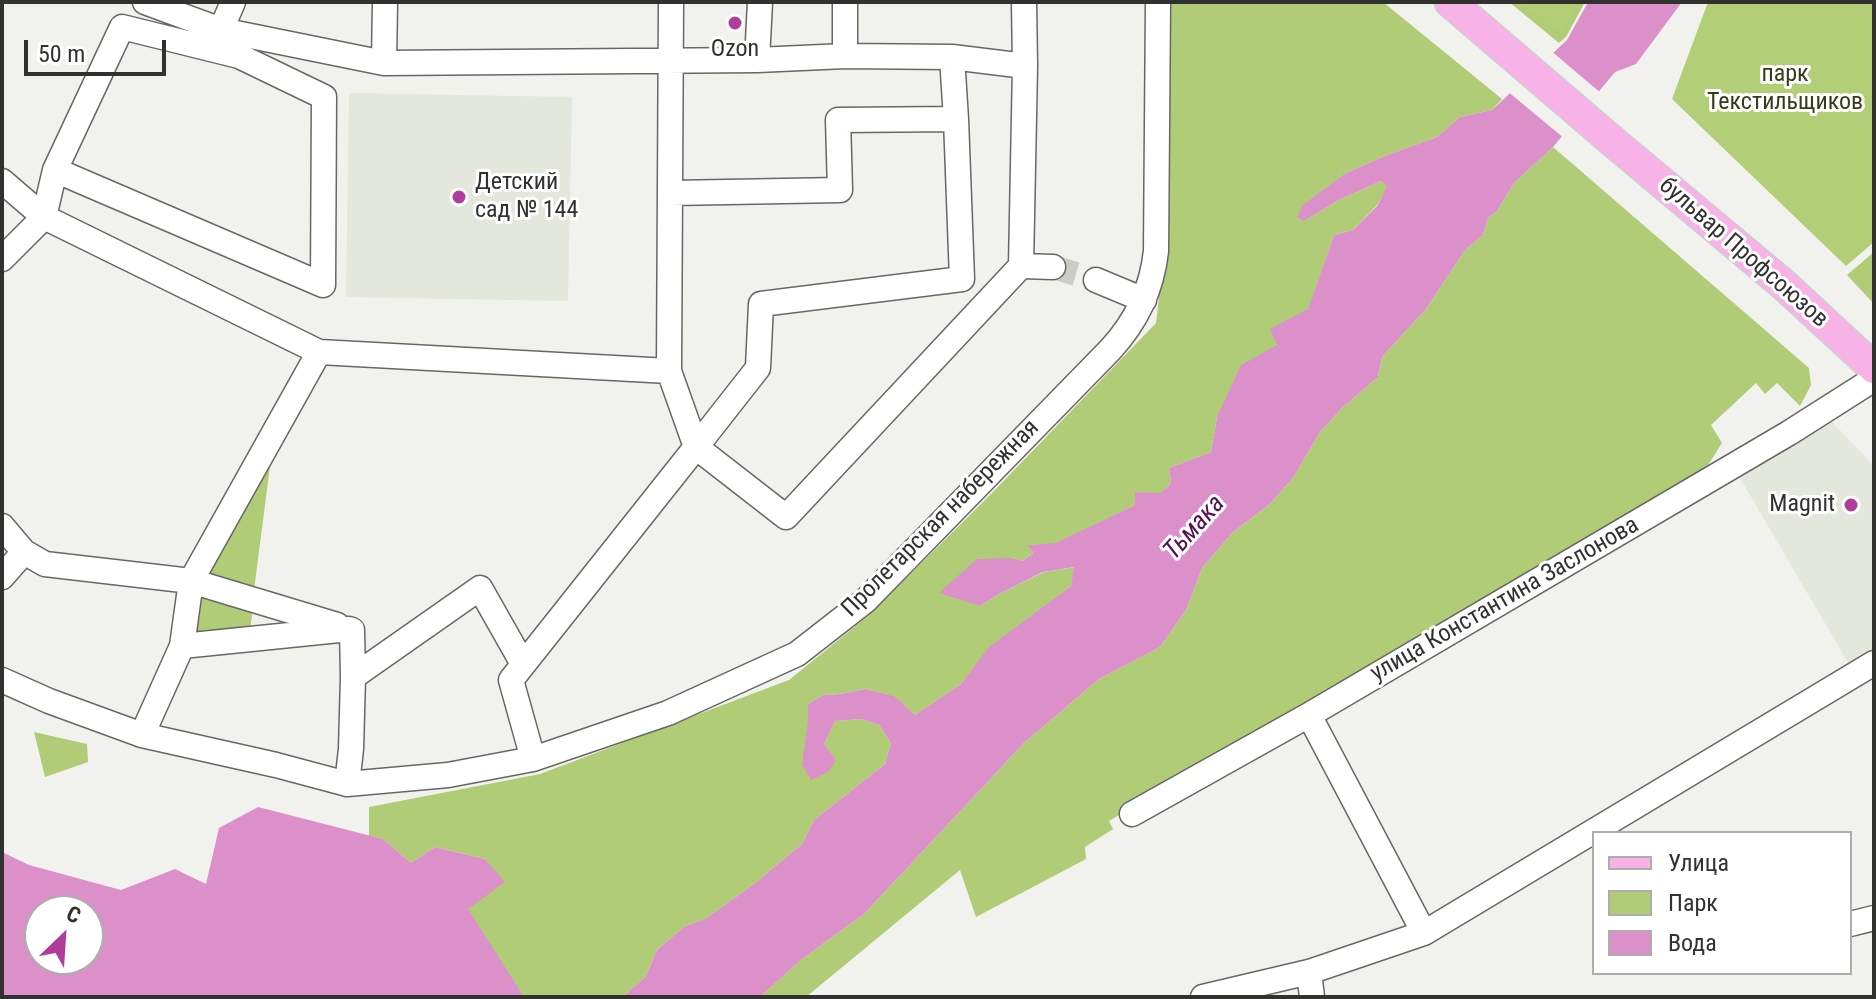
<!DOCTYPE html>
<html>
<head>
<meta charset="utf-8">
<style>
  body { margin:0 }
  #map { position:relative; width:1876px; height:999px; overflow:hidden; background:#f1f2ee; font-family:"Roboto Condensed",sans-serif }
  canvas { display:block }
  .frame { position:absolute; inset:0; border:4px solid #313230; pointer-events:none }
  .legend { position:absolute; left:1592px; top:831px; width:260px; height:144px; box-sizing:border-box; background:#fff; border:2px solid #adadac; margin:0; padding:10px 14px; list-style:none; font-size:24px; color:#313230 }
  .legend li { display:flex; align-items:center; gap:16px; height:40px }
  .legend b { width:40px; border:2px solid #adadac }
  .north { position:absolute; left:24px; top:895px; width:80px; height:80px; box-sizing:border-box; background:#fff; border:2px solid #adadac; border-radius:50%; rotate:25deg; font-size:22px; font-weight:700; line-height:32px; text-align:center; color:#313230 }
  .north::after { content:''; display:block; margin:auto; width:28px; height:36px; background:#ae3e9a; clip-path:polygon(50% 0,100% 100%,50% 72%,0 100%) }
  .scale { position:absolute; left:24px; top:40px; width:142px; height:36px; box-sizing:border-box; border:4px solid #313230; border-top:0; padding-left:10px; font-size:24px; line-height:28px; white-space:nowrap; color:#313230; -webkit-text-stroke:6px #fff; paint-order:stroke }
</style>
</head>
<body>
<div id="map">
<canvas width="1876" height="999"></canvas>
<div class="frame"></div>
<ul class="legend">
<li><b style="height:10px;background:#f7b3e8"></b>Улица</li>
<li><b style="height:22px;background:#b0cc77"></b>Парк</li>
<li><b style="height:22px;background:#dc90ca"></b>Вода</li>
</ul>
<div class="north">С</div>
<div class="scale">50 m</div>
</div>
<script>
const ctx = document.querySelector('canvas').getContext('2d');
ctx.lineJoin = 'round';
function paint(path, color) {
  ctx.fillStyle = color;
  ctx.fill(path, 'evenodd');
}
function stroke(path, color, width, dash) {
  ctx.strokeStyle = color;
  ctx.lineWidth = width;
  ctx.lineCap = dash ? 'butt' : 'round';
  ctx.setLineDash(dash || []);
  ctx.stroke(path);
}
function write(font, color, halo, rows, align = 'center') {
  ctx.font = font + ' "Roboto Condensed",sans-serif';
  ctx.lineWidth = 6;
  ctx.setLineDash([]);
  ctx.textBaseline = 'middle';
  ctx.strokeStyle = halo;
  ctx.fillStyle = color;
  for (const [text, x, y, turn = 0] of rows) {
    ctx.save();
    ctx.translate(x, y);
    ctx.rotate((+turn || 0) * Math.PI / 180);
    ctx.textAlign = isNaN(turn) ? turn : align;
    if (halo) ctx.strokeText(text, 0, 0);
    ctx.fillText(text, 0, 0);
    ctx.restore();
  }
}
paint(new Path2D(`
  M 349,93 L 572,97 L 568,301 L 346,297 Z
  M 1831,421 L 1874,466 L 1874,651 L 1850,666 L 1740,478 Z`), '#e3e7dc');
paint(new Path2D(`
  M 1167,2 L 1383,2 L 1502,99 L 1492,110 L 1460,117 L 1437,137 L 1387,155 L 1346,173 L 1304,221 L 1339,200 L 1381,181 L 1388,186 L 1377,205 L 1353,230 L 1334,235 L 1308,310 L 1271,329 L 1277,345 L 1217,417 L 1211,452 L 1169,468 L 1171,483 L 1161,494 L 1135,492 L 1135,505 L 1056,544 L 1029,545 L 1033,553 L 1023,561 L 1012,558 L 980,606 L 1001,593 L 1044,572 L 1075,567 L 1071,586 L 990,647 L 961,684 L 915,715 L 893,696 L 865,689 L 841,694 L 823,695 L 808,704 L 808,721 L 824,744 L 835,721 L 862,719 L 879,725 L 891,743 L 885,764 L 814,820 L 802,844 L 754,884 L 705,919 L 685,926 L 657,950 L 646,976 L 624,996 L 522,996 L 467,908 L 504,882 L 485,859 L 435,847 L 411,863 L 383,839 L 369,836 L 369,807 L 540,774 L 789,680 L 868,616 L 992,493 L 1156,323 L 1164,254 Z
  M 1509,2 L 1585,2 L 1566,37 L 1559,43 Z
  M 1553,147 L 1809,368 L 1811,385 L 1800,406 L 1777,383 L 1765,394 L 1756,383 L 1711,425 L 1722,443 L 1703,473 L 1109,821 L 1113,829 L 1085,847 L 1086,859 L 976,917 L 960,870 L 806,997 L 760,997 L 802,959 L 864,914 L 1024,743 L 1099,679 L 1160,647 L 1186,610 L 1202,568 L 1233,532 L 1270,504 L 1293,478 L 1320,432 L 1342,408 L 1378,377 L 1382,357 L 1426,309 L 1465,250 L 1483,235 L 1488,218 L 1497,211 L 1514,183 Z
  M 1874,252 L 1874,304 L 1847,275 Z
  M 274,435 L 253,598 L 194,580 Z
  M 193,582 L 254,601 L 249,638 L 183,645 Z
  M 34,732 L 87,744 L 88,762 L 45,777 Z`), '#b0cc77');
paint(new Path2D(`
  M 1520,2 L 1579,2 L 1561,33 Z
  M 1708,2 L 1874,2 L 1874,242 L 1846,266 L 1672,99 Z`), '#b2cf77');
paint(new Path2D(`
  M 1588,2 L 1682,2 L 1636,64 L 1615,72 L 1553,147 L 1514,183 L 1497,211 L 1488,218 L 1483,235 L 1465,250 L 1426,309 L 1382,357 L 1378,377 L 1342,408 L 1320,432 L 1293,478 L 1270,504 L 1233,532 L 1202,568 L 1186,610 L 1160,647 L 1099,679 L 1024,743 L 864,914 L 802,959 L 760,997 L 623,997 L 646,976 L 657,950 L 685,926 L 705,919 L 754,884 L 802,844 L 814,820 L 885,764 L 891,743 L 879,725 L 862,719 L 835,721 L 824,744 L 836,760 L 828,772 L 811,780 L 802,765 L 808,721 L 808,704 L 823,695 L 841,694 L 865,689 L 894,696 L 915,715 L 961,684 L 989,647 L 1071,586 L 1074,567 L 1043,572 L 1001,593 L 980,606 L 939,593 L 977,559 L 1012,558 L 1023,561 L 1033,553 L 1028,545 L 1056,543 L 1135,505 L 1135,492 L 1161,493 L 1171,483 L 1169,468 L 1211,452 L 1217,417 L 1241,365 L 1277,345 L 1270,329 L 1308,309 L 1334,235 L 1353,230 L 1377,206 L 1387,186 L 1381,181 L 1339,200 L 1304,221 L 1297,217 L 1303,205 L 1346,173 L 1387,155 L 1437,137 L 1460,117 L 1492,110 L 1567,40 Z
  M 258,807 L 383,839 L 411,863 L 435,847 L 485,859 L 505,882 L 468,909 L 524,997 L 2,997 L 2,852 L 29,865 L 121,890 L 175,869 L 206,884 L 219,828 ZM 40,911 L 88,911 L 88,959 L 40,959 Z`), '#dc90ca');
paint(new Path2D(`
  M 1550,50 L 1602,94 L 1565,139 L 1506,90 Z`), '#f1f2ee');
stroke(new Path2D(`
  M 1053,267 L 1096,280`), '#cbccc8', 24, [24, 12]);
const minor = new Path2D(`
  M 145,2 L 221,30 L 384,63 L 757,60 L 845,56 L 952,57 L 1025,66
  M 845,2 L 845,56
  M 221,30 L 233,2
  M 757,60 L 760,2
  M 384,63 L 385,2
  M 956,119 L 962,279 L 761,304 L 758,368 L 696,447 L 786,517 L 1021,266 L 1025,66 L 1024,2
  M 2,181 L 44,217 L 55,170 L 122,27 L 239,56 L 324,97 L 323,285 L 55,170
  M 671,193 L 840,190 L 838,120 L 956,119 L 952,57
  M 2,259 L 44,217 L 319,352 L 191,581 L 182,646 L 142,735
  M 1021,266 L 1053,267
  M 1096,280 L 1144,300
  M 319,352 L 669,371
  M 2,526 L 24,552 L 45,564 L 191,581 L 337,625
  M 2,577 L 24,552
  M 182,646 L 349,629 L 352,630 L 353,677 L 480,588 L 523,664
  M 2,680 L 49,701 L 142,735 L 276,765 L 347,784 L 448,775 L 533,759 L 668,713 L 797,654 L 865,601 L 1110,350 C 1136,322 1152,289 1156,251 L 1158,2
  M 1309,715 L 1424,933
  M 533,759 L 511,680 L 696,447 L 669,371 L 671,2
  M 347,784 L 351,749 L 353,677
  M 1132,814 L 1309,715 L 1789,433 L 1874,379
  M 1850,924 L 1874,918
  M 1309,972 L 1312,997
  M 1203,997 L 1309,972 L 1424,933 L 1874,663`);
const major = new Path2D(`
  M 1450,2 L 1611,140 L 1784,285 L 1874,368`);
stroke(minor, '#676865', 27);
stroke(major, '#cececd', 33);
stroke(minor, '#fff', 24);
stroke(major, '#f7b3e8', 30);
for (const [x, y, r, color] of [
  [735,23,8,"#ae3e9a"],
  [459,197,8,"#ae3e9a"],
  [1851,505,8,"#ae3e9a"]
]) {
  const dot = new Path2D();
  dot.arc(x, y, r, 0, 2 * Math.PI);
  ctx.fillStyle = color;
  ctx.fill(dot);
  stroke(dot, '#fff', 3);
}
write('24px', '#313230', '#fff', [
  ["Ozon",735,50],
  ["Детский",475,183,"left"],
  ["сад № 144",475,211,"left"],
  ["Magnit",1835,505,"right"]
]);
write('24px', '#323d19', '#fff', [
  ["парк",1785,75],
  ["Текстильщиков",1785,103]
]);
write('24px', '#313230', '#fff', [
  ["бульвар Профсоюзов",1743,253,41],
  ["Пролетарская набережная",941,519,-45],
  ["улица Константина Заслонова",1505,600,-30]
]);
write('italic 26px', '#541149', '#fff', [
  ["Тьмака",1195,528,-48]
]);
</script>
</body>
</html>
